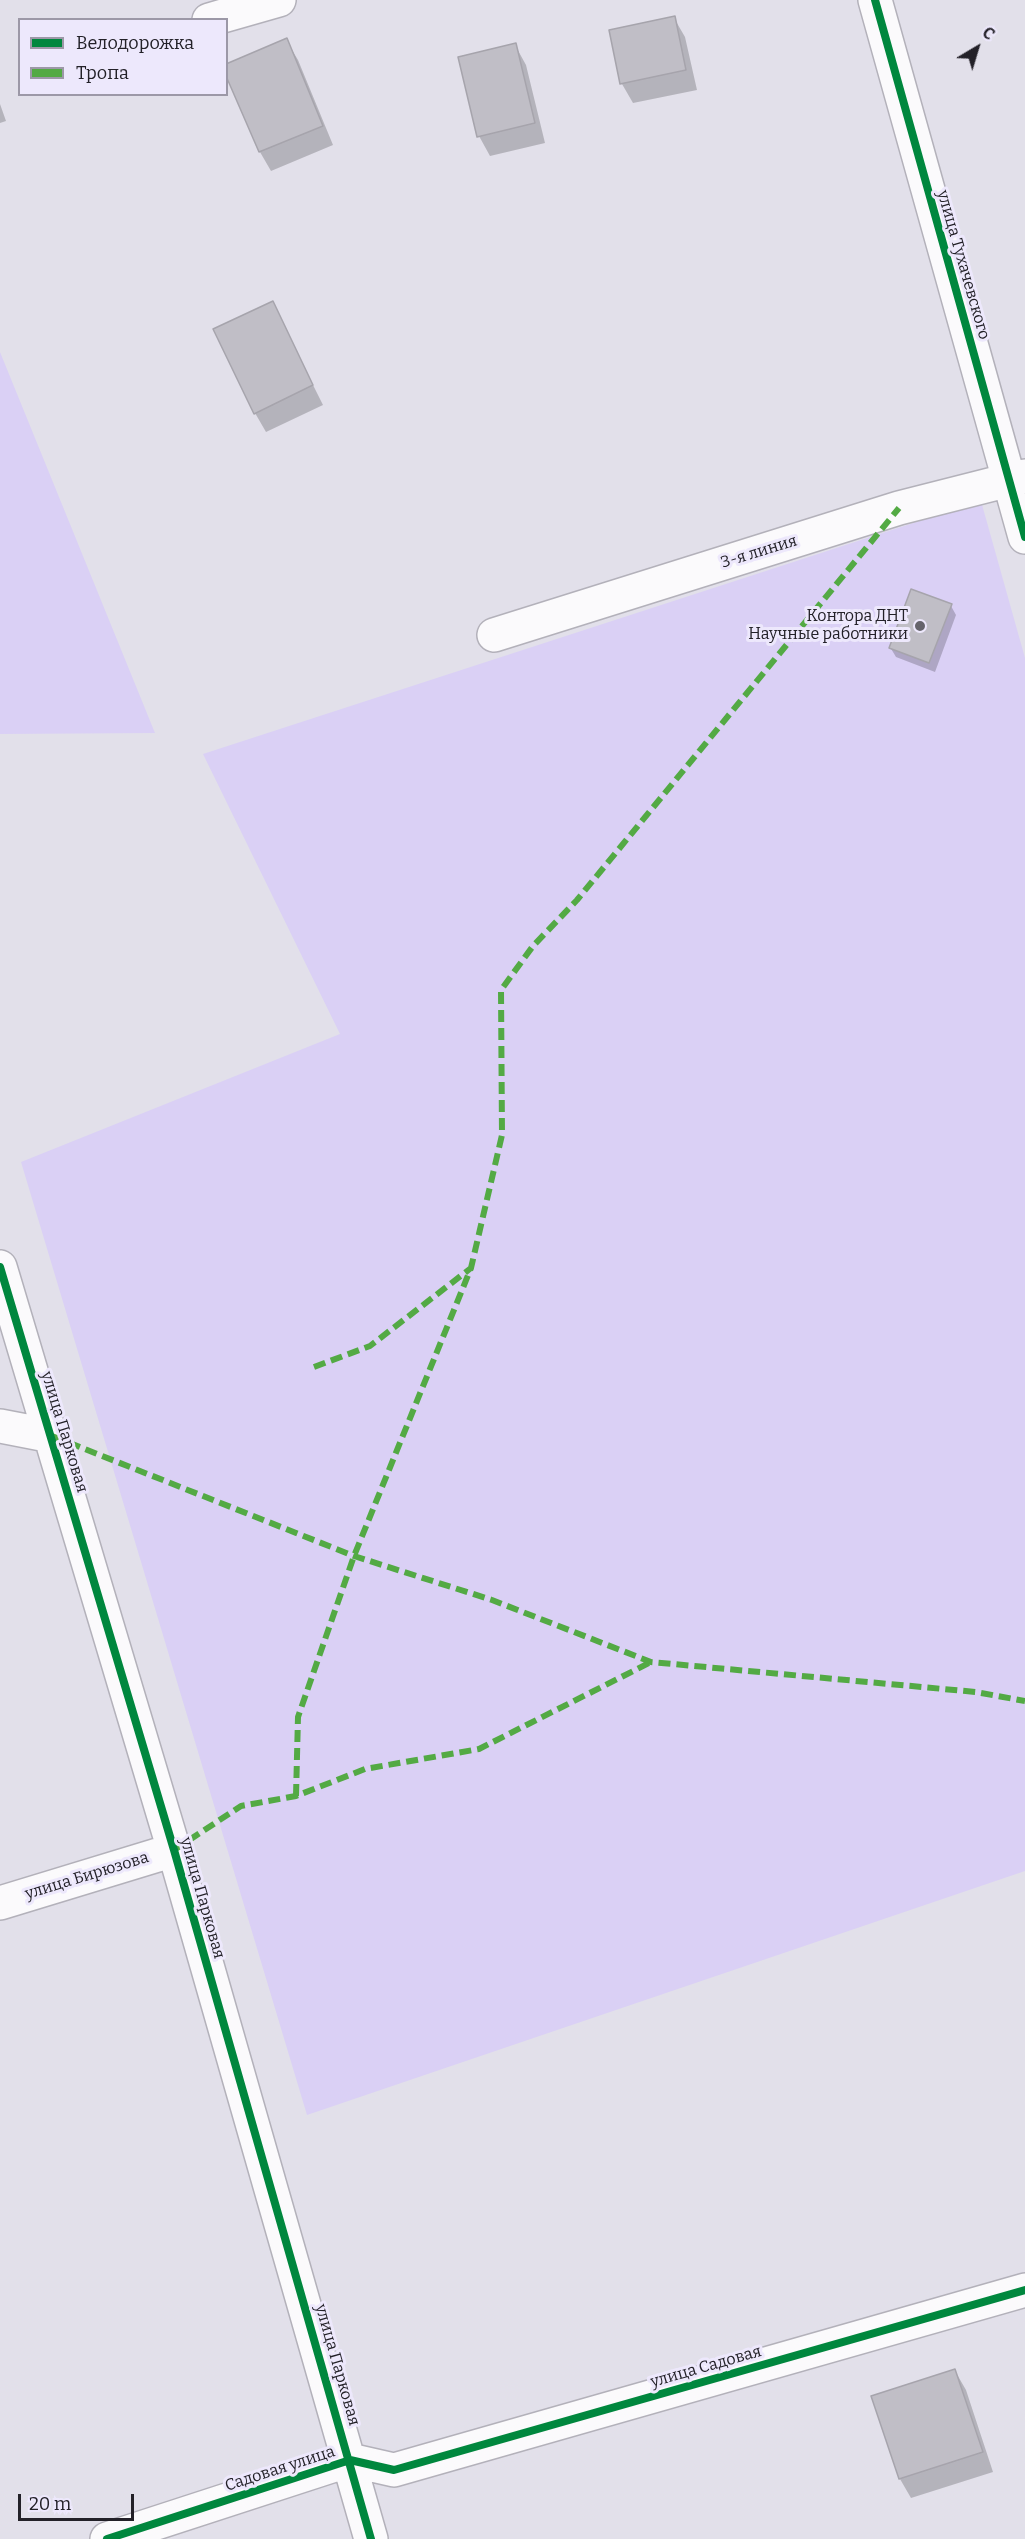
<!DOCTYPE html>
<html>
<head>
<meta charset="utf-8">
<style>
  body { margin:0 }
  #map { position:relative; width:1025px; height:2539px; overflow:hidden; background:#e2e0ea; font-family:Bitter,serif }
  canvas { display:block }
  .legend { position:absolute; left:18px; top:18px; width:210px; height:78px; box-sizing:border-box; background:#ede8fc; border:2px solid #9c98a7; margin:0; padding:8px 10px; list-style:none; font-size:18px; color:#232128 }
  .legend li { display:flex; align-items:center; gap:12px; height:30px }
  .legend b { width:30px; border:2px solid #9c98a7 }
  .north { position:absolute; left:947px; top:18px; width:60px; height:60px; -webkit-text-stroke:4px #ede8fc; paint-order:stroke; rotate:38deg; font-size:16px; font-weight:700; line-height:24px; text-align:center; color:#232128 }
  .north::after { content:''; display:block; margin:auto; width:21px; height:27px; background:#232128; clip-path:polygon(50% 0,100% 100%,50% 72%,0 100%) }
  .scale { position:absolute; left:18px; top:2494px; width:116px; height:27px; box-sizing:border-box; border:3px solid #232128; border-top:0; padding-left:8px; font-size:18px; line-height:21px; white-space:nowrap; color:#232128; -webkit-text-stroke:4px #ede8fc; paint-order:stroke }
</style>
</head>
<body>
<div id="map">
<canvas width="1025" height="2539"></canvas>
<ul class="legend">
<li><b style="height:8px;background:#00873e"></b>Велодорожка</li>
<li><b style="height:8px;background:#53aa44"></b>Тропа</li>
</ul>
<div class="north">С</div>
<div class="scale">20 m</div>
</div>
<script>
const ctx = document.querySelector('canvas').getContext('2d');
ctx.lineJoin = 'round';
function paint(path, color) {
  ctx.fillStyle = color;
  ctx.fill(path, 'evenodd');
}
function stroke(path, color, width, dash) {
  ctx.strokeStyle = color;
  ctx.lineWidth = width;
  ctx.lineCap = dash ? 'butt' : 'round';
  ctx.setLineDash(dash || []);
  ctx.stroke(path);
}
function write(font, color, halo, rows, align = 'center') {
  ctx.font = font + ' Bitter,serif';
  ctx.lineWidth = 6;
  ctx.setLineDash([]);
  ctx.textBaseline = 'middle';
  ctx.strokeStyle = halo;
  ctx.fillStyle = color;
  for (const [text, x, y, turn = 0] of rows) {
    ctx.save();
    ctx.translate(x, y);
    ctx.rotate((+turn || 0) * Math.PI / 180);
    ctx.textAlign = isNaN(turn) ? turn : align;
    if (halo) ctx.strokeText(text, 0, 0);
    ctx.fillText(text, 0, 0);
    ctx.restore();
  }
}
paint(new Path2D(`
  M 0,352 L 155,733 L 0,734 Z
  M 981,501 L 1025,658 L 1025,1871 L 307,2115 L 21,1162 L 340,1034 L 203,754 Z`), '#dad0f5');
paint(new Path2D(`
  M 674,18 L 685,37 L 697,90 L 633,103 L 622,84 L 611,31 Z
  M 286,40 L 298,60 L 333,145 L 271,171 L 260,152 Z
  M 515,45 L 526,65 L 545,143 L 490,156 L 479,136 Z
  M 0,104 L 6,121 L 0,123 Z
  M 272,303 L 323,405 L 266,432 L 255,413 Z
  M 951,606 L 956,615 L 935,672 L 896,657 L 890,647 Z
  M 955,2371 L 966,2390 L 993,2472 L 911,2498 L 900,2479 L 873,2397 Z`), '#0003');
const building = new Path2D(`
  M 675,16 L 686,70 L 620,84 L 609,30 Z
  M 287,38 L 323,126 L 259,152 L 226,76 L 226,64 Z
  M 516,43 L 535,123 L 477,137 L 458,57 Z
  M 273,301 L 313,385 L 254,414 L 213,329 Z
  M 911,589 L 952,604 L 929,663 L 889,648 Z
  M 955,2369 L 983,2452 L 899,2479 L 871,2396 Z`);
paint(building, '#c0bec6');
stroke(building, '#a6a4ac', 1.5);
const minor = new Path2D(`
  M 875,0 L 1025,537
  M 209,20 L 279,0
  M 494,635 L 899,508 L 1025,476
  M 0,1267 L 174,1850 L 371,2539
  M 0,1426 L 52,1436
  M 0,1903 L 174,1850
  M 107,2539 L 350,2460 L 394,2470 L 1025,2290`);
stroke(minor, '#b3b1ba', 36);
stroke(minor, '#fbfafc', 33);
stroke(new Path2D(`
  M 314,1367 L 370,1346 L 471,1268
  M 52,1436 L 354,1556 L 492,1600 L 651,1662 L 976,1692 L 1025,1701
  M 296,1796 L 298,1717 L 354,1556 L 471,1268 L 502,1135 L 501,990 L 533,946 L 577,900 L 899,508
  M 174,1850 L 241,1806 L 296,1796 L 365,1769 L 479,1749 L 651,1662`), '#53aa44', 6, [12, 6]);
stroke(new Path2D(`
  M 875,0 L 1025,537
  M 0,1267 L 174,1850 L 371,2539
  M 107,2539 L 350,2460 L 394,2470 L 1025,2290`), '#00873e', 8);
for (const [x, y, r, color] of [
  [920,626,6,"#66646c"]
]) {
  const dot = new Path2D();
  dot.arc(x, y, r, 0, 2 * Math.PI);
  ctx.fillStyle = color;
  ctx.fill(dot);
  stroke(dot, '#ede8fc', 2);
}
write('16px', '#232128', '#ede8fc', [
  ["улица Тухачевского",963,265,74],
  ["3-я линия",759,552,-17],
  ["улица Парковая",64,1432,73],
  ["улица Бирюзова",87,1876,-17],
  ["улица Парковая",202,1898,74],
  ["улица Парковая",337,2365,74],
  ["улица Садовая",706,2367,-16],
  ["Садовая улица",280,2469,-18]
]);
write('16px', '#232128', '#ede8fc', [
  ["Контора ДНТ",908,617],
  ["Научные работники",908,635]
], 'right');
</script>
</body>
</html>
